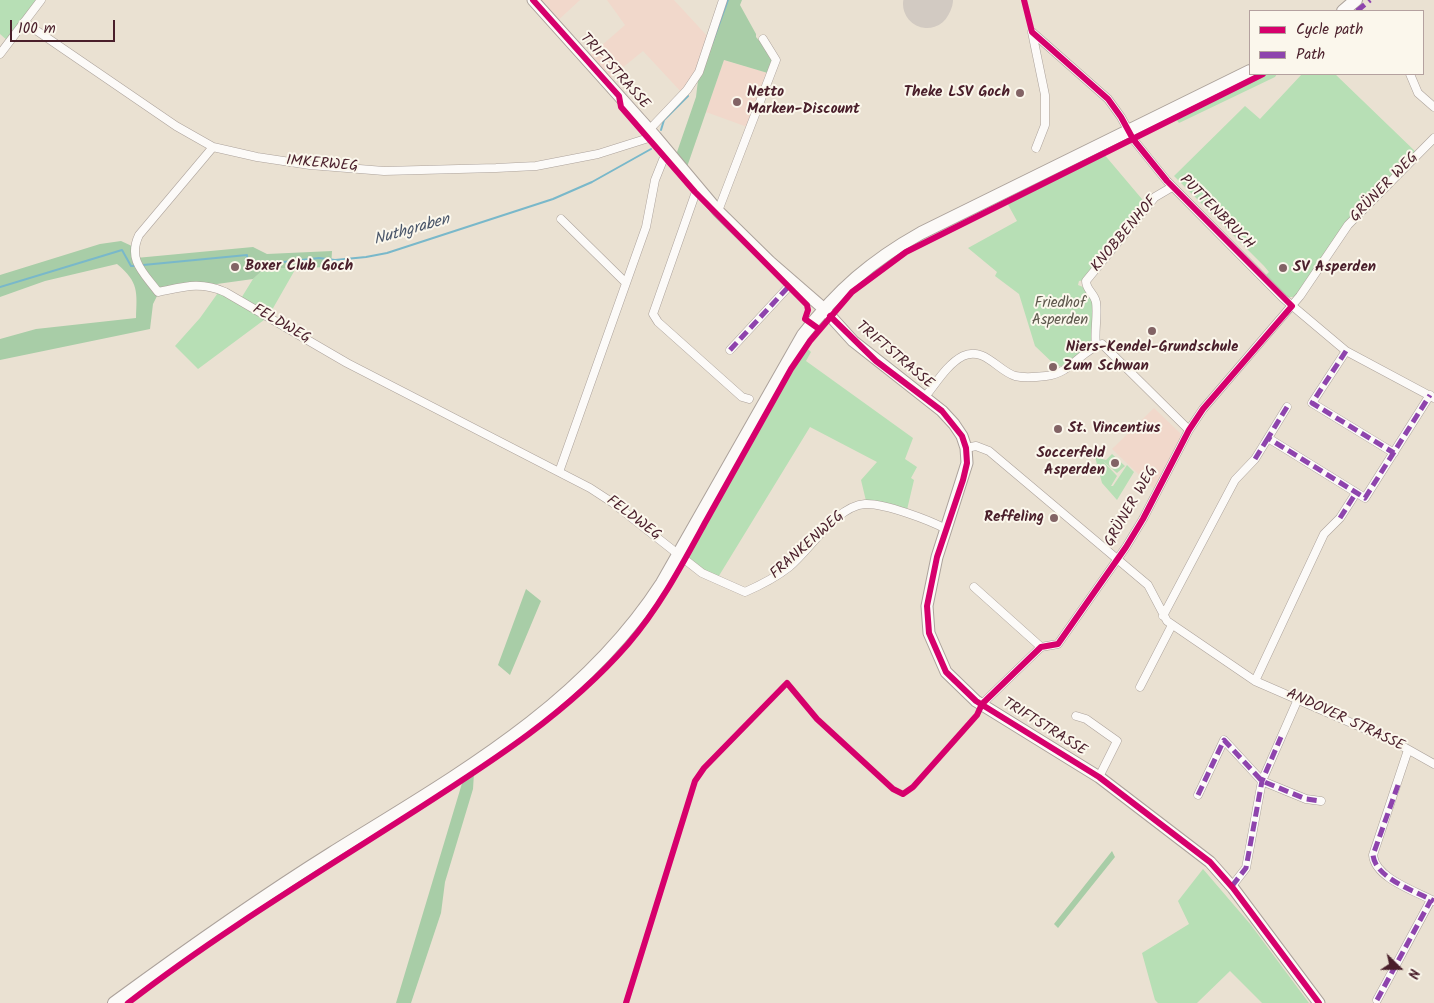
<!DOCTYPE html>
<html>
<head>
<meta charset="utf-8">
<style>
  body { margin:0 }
  #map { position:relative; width:1434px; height:1003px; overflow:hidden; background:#eae1d2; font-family:Kalam,sans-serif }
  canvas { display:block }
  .legend { position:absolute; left:1249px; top:10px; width:175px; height:65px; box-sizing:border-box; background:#fbf7ec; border:1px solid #b4a19f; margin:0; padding:6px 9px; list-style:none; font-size:15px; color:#4a1f2b }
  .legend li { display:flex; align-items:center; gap:10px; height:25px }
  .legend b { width:25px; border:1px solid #b4a19f }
  .north { position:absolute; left:1374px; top:943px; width:50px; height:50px; -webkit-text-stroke:4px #fbf7ec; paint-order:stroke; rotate:112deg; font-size:14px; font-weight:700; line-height:20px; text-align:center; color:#4a1f2b }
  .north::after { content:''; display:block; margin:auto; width:18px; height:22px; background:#4a1f2b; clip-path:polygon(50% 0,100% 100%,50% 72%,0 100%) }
  .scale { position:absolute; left:10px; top:20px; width:105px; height:22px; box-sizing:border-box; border:2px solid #4a1f2b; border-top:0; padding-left:6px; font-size:15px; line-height:18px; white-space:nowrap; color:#4a1f2b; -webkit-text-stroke:4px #fbf7ec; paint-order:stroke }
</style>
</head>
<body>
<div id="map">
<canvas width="1434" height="1003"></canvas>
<ul class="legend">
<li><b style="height:6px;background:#d6006c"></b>Cycle path</li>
<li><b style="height:6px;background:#8e44ad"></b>Path</li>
</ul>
<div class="north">N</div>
<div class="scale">100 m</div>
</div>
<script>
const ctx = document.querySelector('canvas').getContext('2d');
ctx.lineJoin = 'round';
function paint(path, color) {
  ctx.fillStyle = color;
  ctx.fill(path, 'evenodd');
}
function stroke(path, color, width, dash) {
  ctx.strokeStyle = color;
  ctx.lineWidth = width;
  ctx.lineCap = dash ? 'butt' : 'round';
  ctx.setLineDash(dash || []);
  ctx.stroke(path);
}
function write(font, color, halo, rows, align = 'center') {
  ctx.font = font + ' Kalam,sans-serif';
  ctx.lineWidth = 4;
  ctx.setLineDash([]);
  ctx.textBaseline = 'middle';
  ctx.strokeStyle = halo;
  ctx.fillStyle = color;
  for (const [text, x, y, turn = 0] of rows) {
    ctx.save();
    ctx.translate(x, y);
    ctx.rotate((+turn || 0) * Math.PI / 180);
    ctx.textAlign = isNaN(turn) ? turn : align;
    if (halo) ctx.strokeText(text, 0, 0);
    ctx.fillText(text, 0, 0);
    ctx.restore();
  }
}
paint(new Path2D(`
  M 533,0 L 580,0 L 554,24 Z
  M 607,0 L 674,0 L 710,39 L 699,72 L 683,94 L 643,51 L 605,82 L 585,60 L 625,25 Z
  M 724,60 L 771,74 L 750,128 L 706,112 Z
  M 1154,408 L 1180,433 L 1180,438 L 1154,489 L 1112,449 Z`), '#f1d8cb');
paint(new Path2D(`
  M 0,0 L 41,0 L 9,42 L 0,34 Z
  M 1263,74 L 1277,74 L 1275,77 L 1179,123 L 1175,118 Z
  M 1302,74 L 1335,74 L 1418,154 L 1348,225 L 1300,296 L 1283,298 L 1263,278 L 1269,272 L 1264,266 L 1174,176 L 1245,106 L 1260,119 Z
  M 1103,153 L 1147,205 L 1084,280 L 1079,281 L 1078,285 C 1100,292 1092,324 1091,342 L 1066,365 L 1057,367 L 1035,346 L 1019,294 L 995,276 L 997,272 L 968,248 L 1017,221 L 1006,201 Z
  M 296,268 L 268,317 L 198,369 L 175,346 L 200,318 L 220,290 L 240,300 L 253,279 L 264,269 Z
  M 806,347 L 811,352 L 806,361 L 913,438 L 905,459 L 917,467 L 911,478 L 914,480 L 906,514 L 867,505 L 861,480 L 877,462 L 810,427 L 717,579 L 684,560 L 791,369 Z
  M 1112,454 L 1125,466 L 1117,473 L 1103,461 L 1117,476 L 1111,486 L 1113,486 L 1127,465 L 1134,472 L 1117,500 L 1102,483 L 1095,457 L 1106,460 Z
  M 1203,869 L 1251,925 L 1309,1003 L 1262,1003 L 1230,971 L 1197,1003 L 1158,1003 L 1155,1000 L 1142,953 L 1189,924 L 1178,901 Z`), '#b7dfb5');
paint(new Path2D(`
  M 723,0 L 742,0 L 740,5 L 756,34 L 756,37 L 776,60 L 771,74 L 724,60 L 687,167 L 676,155 L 696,97 L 699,72 Z
  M 121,241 L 134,247 L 136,258 L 253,247 L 267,254 L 332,251 L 331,267 L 264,269 L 253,279 L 159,292 L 153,304 L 150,329 L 0,360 L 0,339 L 36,329 L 136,318 C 137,292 139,282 117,264 L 45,281 L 0,297 L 0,275 L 100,244 Z
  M 526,589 L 541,601 L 510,675 L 498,665 Z
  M 474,773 L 473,789 L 445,882 L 441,913 L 411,1003 L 396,1003 L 463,780 Z
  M 1112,851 L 1115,857 L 1058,928 L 1054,924 Z`), '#a8cda7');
stroke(new Path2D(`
  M 712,44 L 728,0
  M 661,130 L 664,120 L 688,96
  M 143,265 L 247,255 L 248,266 L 319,258 L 335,260 L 366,257 L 387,253 L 553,199 L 592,182 L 651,149
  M 0,287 L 122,250 L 131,266 L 135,266`), '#79b8ca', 2);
stroke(new Path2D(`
  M 927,4 L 929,0`), '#d2cac2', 48);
const street = new Path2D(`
  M 24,22 L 176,126 L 213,147 L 257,157 L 310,165 L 384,171 L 496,168 L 536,166 L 598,154 L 655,136
  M 1032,32 L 1108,99 L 1121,117 L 1133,139 L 1167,181 L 1283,298 L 1346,351 L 1434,398
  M 1032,32 L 1045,95 L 1045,125 L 1036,148
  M 0,54 L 41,0
  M 1410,74 L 1418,93 L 1434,107
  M 649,130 L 687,90 L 699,72 L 723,0
  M 213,147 L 139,235 C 127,260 144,273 158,292 C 183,287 200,281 225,292 L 347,363 L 590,488 L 613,503 L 702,573 L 745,592 C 761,585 775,578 789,567 C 811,549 836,506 865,504 C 884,503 929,520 946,529
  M 698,186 L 653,314 L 658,322 L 742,397 L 749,399
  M 718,211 L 776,60 L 763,39
  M 561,219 L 625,282
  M 1096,346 C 1094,331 1098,316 1096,302 C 1094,293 1086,290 1086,281 L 1155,197 L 1172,187
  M 730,350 L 793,282
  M 1346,351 L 1312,403 L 1394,453
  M 924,398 C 935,385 947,364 963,356 C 984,346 998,371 1015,376 C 1024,378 1037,377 1046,376 C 1070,374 1080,351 1102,344 L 1189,430
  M 1287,407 L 1268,438 L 1365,498 L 1430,395
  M 966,448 L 976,446 L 989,451 L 1148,585 L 1167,621 L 1255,681 L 1393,741 L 1434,764
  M 559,472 L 646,227 L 655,180 L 663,160 L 671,154
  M 974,587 L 1041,647
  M 1163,616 L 1235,480 L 1255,459 L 1268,438
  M 1255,681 L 1324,534 L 1340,518 L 1356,493
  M 1140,687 L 1172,625
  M 982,704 L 1041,647 L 1058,644 L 1126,547 L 1143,519 L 1189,430 L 1203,409 L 1300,296 L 1348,225 L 1434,138
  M 1076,716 L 1086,719 L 1117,741 L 1099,777
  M 1408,750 L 1373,855 C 1375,878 1415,891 1434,901
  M 1198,795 L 1224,740 L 1262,781 L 1306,799 L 1321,801
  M 1232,886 L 1246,868 L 1262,781 L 1298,699
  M 1377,1000 L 1431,900`);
const secondary = new Path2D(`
  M 533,0 L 655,136 L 718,211 L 770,262 L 823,308 L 853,341 L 942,411 L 954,424 L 962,436 L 966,448 L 967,463 L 937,557 L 927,606 L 929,633 L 946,672 L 976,701 L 1099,777 L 1210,862 L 1233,888 L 1319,1003`);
const primary = new Path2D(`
  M 1343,11 L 1356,0
  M 114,1003 C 185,951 257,900 332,853 C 454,777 582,707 662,583 L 803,335 C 838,290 871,261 921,233 L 1250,71`);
stroke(street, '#aca29b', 9);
stroke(secondary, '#aca29b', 13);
stroke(primary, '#aca29b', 14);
stroke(street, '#fcfaf8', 8);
stroke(secondary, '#fcfaf8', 11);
stroke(primary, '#fcfaf8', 12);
stroke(new Path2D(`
  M 1357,11 L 1370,0
  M 730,350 L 791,284
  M 1346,351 L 1312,403 L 1394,453
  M 1287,407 L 1268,438 L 1365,498 L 1430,395
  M 1255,459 L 1268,438
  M 1340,518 L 1356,493
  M 1398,785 L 1373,855 C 1375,878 1415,891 1434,901
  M 1198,795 L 1224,740 L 1262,781 L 1306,799 L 1321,801
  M 1232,886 L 1246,868 L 1262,781 L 1281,737
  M 1377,1000 L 1431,900`), '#8e44ad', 5, [10, 5]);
stroke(new Path2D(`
  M 533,0 L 619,96 L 621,107 L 695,192 L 807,305 L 808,310 L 805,319 L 819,329
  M 830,316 L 876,361 L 942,411 L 962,436 L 966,448 L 967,463 L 963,480 L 937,557 L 927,606 L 929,633 L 946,672 L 976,701 L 1099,777 L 1210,862 L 1233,888 L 1319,1003
  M 128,1003 C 217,934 315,875 410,814 C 488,764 566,715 628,644 C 660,607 683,563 706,521 C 735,470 763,419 791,369 L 810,341 L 852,292 L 906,252 L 1263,74
  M 626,1003 L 695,781 L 704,768 L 787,683 L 817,719 L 893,789 L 903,794 L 913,787 L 977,715 L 982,704 L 1041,647 L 1058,644 L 1126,547 L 1143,519 L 1189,430 L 1203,409 L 1292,306 L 1167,181 L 1133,139 L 1121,117 L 1108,99 L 1032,32 L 1024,0`), '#d6006c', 6);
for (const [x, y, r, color] of [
  [1020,93,5,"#826365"],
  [737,102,5,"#826365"],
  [235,267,5,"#826365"],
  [1283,268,5,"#826365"],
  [1152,331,5,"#826365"],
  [1053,367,5,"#826365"],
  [1058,429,5,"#826365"],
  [1115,463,5,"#826365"],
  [1054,518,5,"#826365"]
]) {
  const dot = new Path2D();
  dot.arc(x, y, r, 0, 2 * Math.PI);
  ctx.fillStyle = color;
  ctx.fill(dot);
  stroke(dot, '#fbf7ec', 2);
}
write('15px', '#4a1f2b', '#fbf7ec', [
  ["TRIFTSTRASSE",614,72,48],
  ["IMKERWEG",322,165,5],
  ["GRÜNER WEG",1385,188,-46],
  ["PUTTENBRUCH",1216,213,45],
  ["KNOBBENHOF",1125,235,-50],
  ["FELDWEG",281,325,30],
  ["TRIFTSTRASSE",894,356,40],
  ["GRÜNER WEG",1132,507,-60],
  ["FELDWEG",633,519,37],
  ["FRANKENWEG",808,546,-42],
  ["ANDOVER STRASSE",1345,721,25],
  ["TRIFTSTRASSE",1044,728,32]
]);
write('bold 15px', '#4a1f2b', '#fbf7ec', [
  ["Netto",747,93],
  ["Marken-Discount",747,110],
  ["Theke LSV Goch",1010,93,"right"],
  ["Boxer Club Goch",245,267],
  ["SV Asperden",1293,268],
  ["Niers-Kendel-Grundschule",1152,348,"center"],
  ["Zum Schwan",1063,367],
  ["St. Vincentius",1068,429],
  ["Soccerfeld",1105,454,"right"],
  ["Asperden",1105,471,"right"],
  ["Reffeling",1044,518,"right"]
], 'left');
write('15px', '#5e584d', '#fbf7ec', [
  ["Friedhof",1060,304],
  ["Asperden",1060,321]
]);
write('italic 16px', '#495569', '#fbf7ec', [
  ["Nuthgraben",412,231,-16]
]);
</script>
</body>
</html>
